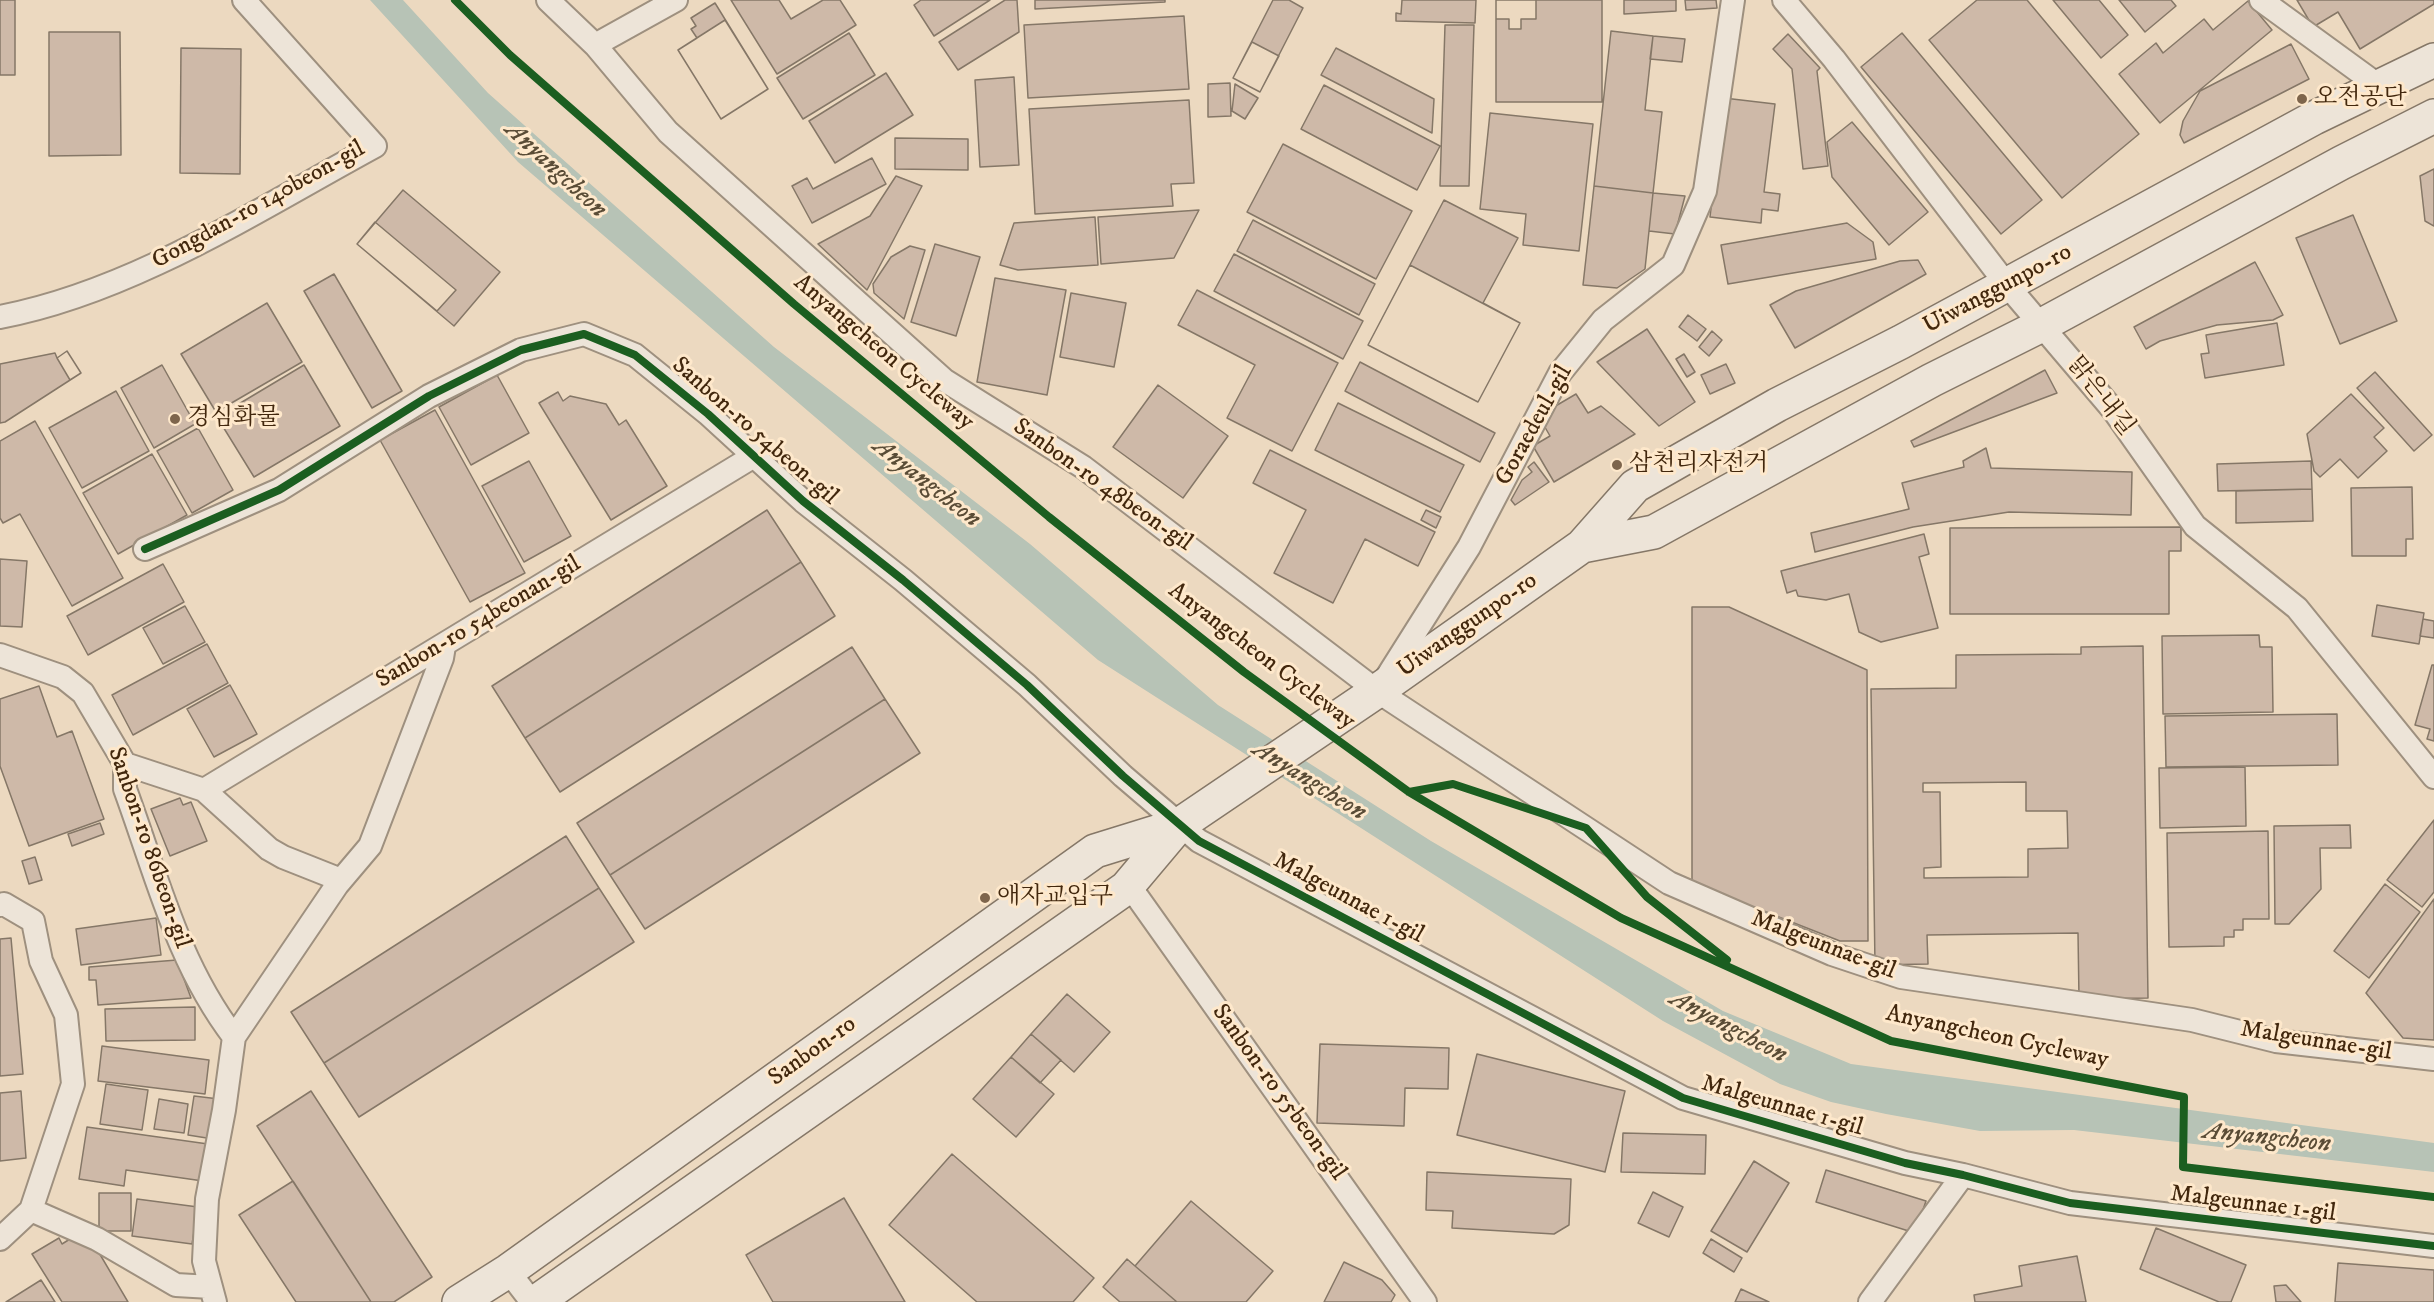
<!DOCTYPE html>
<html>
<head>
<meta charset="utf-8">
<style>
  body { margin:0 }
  canvas { display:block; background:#ecd9c0 }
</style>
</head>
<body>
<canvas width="2434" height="1302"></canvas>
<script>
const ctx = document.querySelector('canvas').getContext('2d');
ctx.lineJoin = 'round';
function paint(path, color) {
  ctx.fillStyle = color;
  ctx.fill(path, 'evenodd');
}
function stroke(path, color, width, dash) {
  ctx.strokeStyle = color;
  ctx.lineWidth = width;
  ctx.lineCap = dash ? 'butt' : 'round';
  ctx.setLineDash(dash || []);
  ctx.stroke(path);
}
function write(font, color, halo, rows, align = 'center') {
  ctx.font = font + ' "IM FELL DW Pica","Noto Serif KR",serif';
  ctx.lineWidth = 6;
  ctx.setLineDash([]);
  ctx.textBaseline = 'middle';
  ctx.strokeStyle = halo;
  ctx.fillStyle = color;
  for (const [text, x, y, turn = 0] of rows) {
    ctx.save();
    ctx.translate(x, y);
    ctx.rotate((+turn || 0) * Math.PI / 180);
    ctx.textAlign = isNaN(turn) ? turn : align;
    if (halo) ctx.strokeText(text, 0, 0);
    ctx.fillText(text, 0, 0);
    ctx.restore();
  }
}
paint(new Path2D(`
  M 370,0 L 403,0 L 488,93 L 774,347 L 1030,544 L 1218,705 L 1431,841 L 1723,1011 L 1851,1064 L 2434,1143 L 2434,1172 L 2074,1130 L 1980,1131 L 1886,1114 L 1831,1102 L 1780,1084 L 1663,1021 L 1098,660 L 518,162 Z`), '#b7c3b6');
const building = new Path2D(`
  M 0,0 L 15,0 L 15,75 L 0,75 Z
  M 731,0 L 779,0 L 791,19 L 823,0 L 840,0 L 856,25 L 777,74 Z
  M 921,0 L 990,0 L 934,36 L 914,5 Z
  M 1005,0 L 1017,0 L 1019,32 L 958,70 L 939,42 Z
  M 1035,0 L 1165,0 L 1165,2 L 1035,9 Z
  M 1273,0 L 1289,0 L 1303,8 L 1260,92 L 1233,78 Z
  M 1402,0 L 1476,0 L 1475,23 L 1396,21 L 1396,13 L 1401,14 Z
  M 1496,0 L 1602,0 L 1602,102 L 1496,102 Z
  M 1496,0 L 1536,0 L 1536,19 L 1521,19 L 1521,29 L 1509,29 L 1509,19 L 1496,19 Z
  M 1624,0 L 1676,0 L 1676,11 L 1624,14 Z
  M 1685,0 L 1716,0 L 1717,8 L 1686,10 Z
  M 1977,0 L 2027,0 L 2139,134 L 2062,198 L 1929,40 Z
  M 2053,0 L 2099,0 L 2128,35 L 2101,58 Z
  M 2119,0 L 2171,0 L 2176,6 L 2145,32 Z
  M 2297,0 L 2434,0 L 2434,4 L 2360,49 L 2338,12 L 2313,27 Z
  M 2248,1 L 2272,30 L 2160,123 L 2119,74 L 2156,43 L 2163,53 L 2204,19 L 2213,30 Z
  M 715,3 L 768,89 L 721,119 L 678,50 L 697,38 L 691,29 L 696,26 L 691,18 Z
  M 1184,16 L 1189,89 L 1028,98 L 1024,25 Z
  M 725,20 L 768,89 L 721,119 L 678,50 Z
  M 1445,25 L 1474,25 L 1469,186 L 1440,186 Z
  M 1611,31 L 1653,36 L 1645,110 L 1662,112 L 1653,193 L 1594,186 Z
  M 49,32 L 120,32 L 121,155 L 49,156 Z
  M 849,33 L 875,75 L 803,119 L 777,78 Z
  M 1902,33 L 2042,200 L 2001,234 L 1861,67 Z
  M 1788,34 L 1820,68 L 1817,71 L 1828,166 L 1803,169 L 1792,69 L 1773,49 Z
  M 1653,36 L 1685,39 L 1682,62 L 1650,59 Z
  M 1252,42 L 1279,56 L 1260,92 L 1233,78 Z
  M 2291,44 L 2309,79 L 2184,143 L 2180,135 L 2183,121 L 2200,91 Z
  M 181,48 L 241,49 L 240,174 L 180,173 Z
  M 1336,48 L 1434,99 L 1432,133 L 1321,75 Z
  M 886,73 L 913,115 L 835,163 L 809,121 Z
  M 1014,77 L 1019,165 L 980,167 L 975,80 Z
  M 1230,83 L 1231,116 L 1208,117 L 1208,84 Z
  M 1235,84 L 1258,98 L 1245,119 L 1232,111 Z
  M 1324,85 L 1440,146 L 1417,190 L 1301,129 Z
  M 1724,98 L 1775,104 L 1764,192 L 1780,194 L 1778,211 L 1762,209 L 1761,223 L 1710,217 Z
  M 1189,100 L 1194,183 L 1171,184 L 1173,206 L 1035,214 L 1029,109 Z
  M 1490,113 L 1593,124 L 1579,251 L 1523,245 L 1526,214 L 1480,209 Z
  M 1852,122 L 1928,212 L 1889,245 L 1832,177 L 1827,142 Z
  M 895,138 L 968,139 L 968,170 L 895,169 Z
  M 1283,144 L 1412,211 L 1376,279 L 1247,212 Z
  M 872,158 L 886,184 L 812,223 L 792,186 L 807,178 L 813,189 Z
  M 2434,169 L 2434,226 L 2425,221 L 2420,176 Z
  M 896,176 L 922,186 L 867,290 L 818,244 L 870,216 Z
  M 1594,186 L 1653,193 L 1645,269 L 1617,288 L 1583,285 Z
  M 403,190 L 500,272 L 454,326 L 357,244 Z
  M 1653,193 L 1685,196 L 1675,234 L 1649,231 Z
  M 1444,200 L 1518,238 L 1483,303 L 1520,323 L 1478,402 L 1368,345 Z
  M 1199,210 L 1174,258 L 1101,264 L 1098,217 Z
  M 2353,215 L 2397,321 L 2340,344 L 2296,238 Z
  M 1095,217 L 1098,265 L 1018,270 L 1000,265 L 1014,223 Z
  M 1253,220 L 1375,284 L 1359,315 L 1237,251 Z
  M 375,222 L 456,290 L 437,311 L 357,244 Z
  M 1847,223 L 1873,242 L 1876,259 L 1728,284 L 1721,245 Z
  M 935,244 L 980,257 L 956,336 L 911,322 Z
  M 910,246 L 925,250 L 904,319 L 874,293 L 873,284 L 891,257 Z
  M 1234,254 L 1363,321 L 1343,359 L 1214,291 Z
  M 1918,260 L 1926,274 L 1795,348 L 1770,305 L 1796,291 L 1900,261 Z
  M 2255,262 L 2283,315 L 2273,320 L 2217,325 L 2160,341 L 2146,349 L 2134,327 Z
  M 1410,265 L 1520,323 L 1478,402 L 1368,345 Z
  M 334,274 L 402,391 L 372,408 L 304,291 Z
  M 995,278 L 1066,290 L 1047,395 L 977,382 Z
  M 1197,290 L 1338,363 L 1292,451 L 1227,418 L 1255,365 L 1178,325 Z
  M 1071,293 L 1126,303 L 1114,367 L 1060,357 Z
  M 267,303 L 302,362 L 216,412 L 181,354 Z
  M 1688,315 L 1706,329 L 1697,341 L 1679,327 Z
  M 2277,323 L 2284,365 L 2205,378 L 2201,354 L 2209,353 L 2206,335 Z
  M 1647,329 L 1695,402 L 1659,426 L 1597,362 Z
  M 1712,331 L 1722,340 L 1709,356 L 1699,347 Z
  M 67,351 L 81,373 L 70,380 L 57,358 Z
  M 67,351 L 81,373 L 5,422 L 0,423 L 0,364 L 55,353 L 57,358 Z
  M 1684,354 L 1695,372 L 1687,377 L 1676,359 Z
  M 1360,362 L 1495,433 L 1480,462 L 1345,391 Z
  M 1726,364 L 1735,383 L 1710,394 L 1701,375 Z
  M 162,365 L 195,424 L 154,448 L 121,388 Z
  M 304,365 L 340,426 L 254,477 L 217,417 Z
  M 2045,370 L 2057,393 L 1914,447 L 1911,441 Z
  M 2375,372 L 2432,435 L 2414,451 L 2357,388 Z
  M 497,375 L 529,433 L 471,465 L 439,407 Z
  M 1158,385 L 1228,436 L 1183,498 L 1113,447 Z
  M 116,391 L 149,451 L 82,488 L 49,428 Z
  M 558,392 L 563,401 L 570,396 L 606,404 L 619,425 L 626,420 L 667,486 L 611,520 L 539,403 Z
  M 1576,394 L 1588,413 L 1601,406 L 1635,434 L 1554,482 L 1533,446 L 1550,436 L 1542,422 L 1547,411 Z
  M 2351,394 L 2384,428 L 2374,437 L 2387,451 L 2358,478 L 2340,459 L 2320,477 L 2314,471 L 2307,434 Z
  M 1338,403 L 1464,465 L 1440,512 L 1315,450 Z
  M 435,410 L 525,573 L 470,602 L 380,440 Z
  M 35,421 L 123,578 L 72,606 L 20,514 L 3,523 L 0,518 L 0,441 Z
  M 198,428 L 233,490 L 192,513 L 157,451 Z
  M 1986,448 L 1991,468 L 2132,472 L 2131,515 L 2009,512 L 1913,527 L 1815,552 L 1811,533 L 1909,509 L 1902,483 L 1964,467 L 1963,461 Z
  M 1270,450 L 1435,532 L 1418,566 L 1365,539 L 1333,603 L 1274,573 L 1306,510 L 1253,483 Z
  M 152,454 L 187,515 L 118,554 L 83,493 Z
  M 529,461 L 571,536 L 524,562 L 482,486 Z
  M 2311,461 L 2312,489 L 2218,491 L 2217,464 Z
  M 1534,462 L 1549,482 L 1515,505 L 1511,500 L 1522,480 L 1532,472 L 1528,467 Z
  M 2412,487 L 2413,539 L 2406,539 L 2406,556 L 2352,556 L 2351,488 Z
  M 2312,489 L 2313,521 L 2236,523 L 2236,491 Z
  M 767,510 L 801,562 L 525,738 L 492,686 Z
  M 1426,510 L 1441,517 L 1436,528 L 1421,520 Z
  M 2181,527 L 2181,551 L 2169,551 L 2169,614 L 1950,614 L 1950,528 Z
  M 1924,534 L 1929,554 L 1919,557 L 1938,628 L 1881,642 L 1859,632 L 1849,594 L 1826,600 L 1798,596 L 1796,590 L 1787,593 L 1781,571 Z
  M 0,559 L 27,561 L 22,627 L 0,626 Z
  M 801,562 L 835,616 L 560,792 L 525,738 Z
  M 163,564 L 184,602 L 88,655 L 67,616 Z
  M 2377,605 L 2424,613 L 2419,644 L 2372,636 Z
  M 185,606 L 205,642 L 163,664 L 143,628 Z
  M 1692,607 L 1729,607 L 1867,670 L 1868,941 L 1840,941 L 1692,883 Z
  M 2423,619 L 2434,621 L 2434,638 L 2420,636 Z
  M 2259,635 L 2260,647 L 2272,647 L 2273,712 L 2163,714 L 2162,636 Z
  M 207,644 L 228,683 L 133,735 L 112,695 Z
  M 2143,646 L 2148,998 L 2079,999 L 2078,933 L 1927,935 L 1928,964 L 1875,965 L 1871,689 L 1956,688 L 1956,655 L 2081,654 L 2081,647 ZM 2026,782 L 2026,811 L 2067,811 L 2068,848 L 2028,849 L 2028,877 L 1924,878 L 1924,868 L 1941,867 L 1940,792 L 1923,792 L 1923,783 Z
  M 852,647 L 885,699 L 610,875 L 577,823 Z
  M 2432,665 L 2434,665 L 2434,741 L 2427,739 L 2430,729 L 2415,725 Z
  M 230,685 L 257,734 L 214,757 L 187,709 Z
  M 39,686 L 57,737 L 72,731 L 104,819 L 29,846 L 0,766 L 0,699 Z
  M 885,699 L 920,753 L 645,929 L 610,875 Z
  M 2337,714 L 2338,765 L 2166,767 L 2165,716 Z
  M 2245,767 L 2246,826 L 2160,828 L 2159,768 Z
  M 180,798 L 183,805 L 191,802 L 207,841 L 170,856 L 151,809 Z
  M 2434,820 L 2434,892 L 2422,907 L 2387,880 Z
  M 100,823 L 104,834 L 72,846 L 68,834 Z
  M 2350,825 L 2351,848 L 2320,848 L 2321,889 L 2289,924 L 2275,924 L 2274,826 Z
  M 2268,831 L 2269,919 L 2243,919 L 2243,930 L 2234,930 L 2234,937 L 2224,937 L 2224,946 L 2169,947 L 2167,833 Z
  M 566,836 L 599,888 L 324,1063 L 291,1012 Z
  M 35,857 L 42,880 L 29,884 L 22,861 Z
  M 2385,884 L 2420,912 L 2369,978 L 2334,951 Z
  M 599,888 L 634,942 L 359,1117 L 324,1063 Z
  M 2434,899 L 2434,1040 L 2403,1038 L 2366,993 Z
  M 156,918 L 161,955 L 81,965 L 76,929 Z
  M 11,938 L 23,1074 L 0,1076 L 0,939 Z
  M 177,960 L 191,998 L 98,1005 L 96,980 L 89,980 L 89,967 Z
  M 1067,994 L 1110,1032 L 1074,1072 L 1031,1034 Z
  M 195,1007 L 195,1040 L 106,1041 L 105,1009 Z
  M 1031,1034 L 1061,1060 L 1040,1083 L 1011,1057 Z
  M 1320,1044 L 1449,1048 L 1448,1089 L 1405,1088 L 1404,1126 L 1317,1123 Z
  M 102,1046 L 209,1060 L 205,1094 L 98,1081 Z
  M 1477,1054 L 1625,1091 L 1605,1172 L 1457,1135 Z
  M 1011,1057 L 1054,1094 L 1016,1137 L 973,1099 Z
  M 106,1084 L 148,1090 L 142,1130 L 100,1124 Z
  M 21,1091 L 26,1158 L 0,1161 L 0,1093 Z
  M 311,1091 L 432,1277 L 394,1302 L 371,1302 L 257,1126 Z
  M 194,1096 L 219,1099 L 213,1139 L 188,1135 Z
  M 159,1099 L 188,1104 L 184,1133 L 154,1129 Z
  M 87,1127 L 208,1144 L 203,1181 L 126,1170 L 124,1186 L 79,1179 Z
  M 1623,1133 L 1706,1135 L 1705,1174 L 1621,1172 Z
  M 952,1154 L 1094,1278 L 1073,1302 L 977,1302 L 889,1225 Z
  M 1754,1161 L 1789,1183 L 1747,1252 L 1711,1231 Z
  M 1826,1170 L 1926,1201 L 1915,1233 L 1816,1202 Z
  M 1427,1172 L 1571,1179 L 1569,1225 L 1554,1234 L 1452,1228 L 1453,1211 L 1426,1210 Z
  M 293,1181 L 371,1302 L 296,1302 L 239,1215 Z
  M 1653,1192 L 1683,1207 L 1669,1237 L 1638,1223 Z
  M 99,1193 L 131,1193 L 131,1231 L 99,1231 Z
  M 844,1198 L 905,1302 L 773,1302 L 746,1255 Z
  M 137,1199 L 198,1207 L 192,1244 L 132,1236 Z
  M 1191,1201 L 1273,1271 L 1246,1302 L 1177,1302 L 1135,1266 Z
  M 2156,1228 L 2246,1265 L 2231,1302 L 2219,1302 L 2140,1269 Z
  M 59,1238 L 62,1244 L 70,1239 L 98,1251 L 128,1302 L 62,1302 L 32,1254 Z
  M 1711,1239 L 1742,1258 L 1734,1272 L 1703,1253 Z
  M 2077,1256 L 2086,1302 L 1975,1302 L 1974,1295 L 2022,1286 L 2019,1266 Z
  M 1127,1259 L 1135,1266 L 1177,1302 L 1120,1302 L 1103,1287 Z
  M 1344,1262 L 1382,1280 L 1395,1295 L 1391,1302 L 1324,1302 Z
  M 2338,1263 L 2434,1270 L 2434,1302 L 2335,1302 Z
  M 41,1280 L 55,1302 L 6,1302 Z
  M 2286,1285 L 2301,1302 L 2276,1302 L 2274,1286 Z
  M 1741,1289 L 1769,1302 L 1735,1302 Z`);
paint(building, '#ceb9a8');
stroke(building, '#857767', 1.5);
const street = new Path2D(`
  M 548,0 L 595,45 L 668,132 L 944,380 L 1083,467 L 1377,691 L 1669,883 L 1832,954 L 1901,977 L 2192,1020 L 2276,1041 L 2434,1059
  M 1784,0 L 1834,59 L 2007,285 L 2114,411 L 2195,526 L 2297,608 L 2434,777
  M 2261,0 L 2379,86
  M 595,45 L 676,0
  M 0,317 C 132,292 257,210 375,146 L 244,0
  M 145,549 L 279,490 L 429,396 L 521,350 L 584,334 L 635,355 L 708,414 L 803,501 L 903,580 L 1027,685 L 1123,776 L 1199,841 L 1683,1098 L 1905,1163 L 1963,1175 L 2070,1203 L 2434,1246
  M 0,655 L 63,677 L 83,693 L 125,764 L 125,789 C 157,876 177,962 234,1037 L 224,1110 L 207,1199 L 204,1261 L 215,1302
  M 1385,680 L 1469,547 L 1560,373 L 1603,320 L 1673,265 L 1705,191 L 1733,0
  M 125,764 L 204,790 L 269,849 L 283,857 L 341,880
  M 204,790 L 754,456
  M 1126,888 L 1136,895 L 1425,1302
  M 0,905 L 4,904 L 33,921 L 41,961 L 66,1015 L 73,1084 L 31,1210 L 97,1239 L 176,1285 L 211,1287
  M 234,1037 L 337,885 L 370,846 L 442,658 L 444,646
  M 0,1239 L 31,1210
  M 508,1271 L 532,1302
  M 1870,1302 L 1963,1175`);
const secondary = new Path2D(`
  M 1582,546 L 1654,532 L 1932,380 L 2042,325 L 2341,163 L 2434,116
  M 459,1302 L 508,1271 L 1095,851 L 1179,825
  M 536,1302 L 1126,888 L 1179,825 L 1377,691 L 1582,546 L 1635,486 L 1777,405 L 1901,342 L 2314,118 L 2434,60`);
stroke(street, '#9e907f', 26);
stroke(secondary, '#857767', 36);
stroke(street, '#ede4d8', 22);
stroke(secondary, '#ede4d8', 33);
stroke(new Path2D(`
  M 455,0 L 510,55 L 794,304 L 1049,517 L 1244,672 L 1409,792 L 1621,918 L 1891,1041 L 2184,1097 L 2183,1167 L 2434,1197
  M 145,549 L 279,490 L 429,396 L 521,350 L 584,334 L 635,355 L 708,414 L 803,501 L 903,580 L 1027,685 L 1123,776 L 1199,841 L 1683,1098 L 1905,1163 L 1963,1175 L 2070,1203 L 2434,1246
  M 1409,792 L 1453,784 L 1586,828 L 1647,897 L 1727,960`), '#1b5e20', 8);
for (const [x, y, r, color] of [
  [2302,99,6,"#7e654c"],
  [175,419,6,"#7e654c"],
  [1617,465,6,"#7e654c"],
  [985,898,6,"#7e654c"]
]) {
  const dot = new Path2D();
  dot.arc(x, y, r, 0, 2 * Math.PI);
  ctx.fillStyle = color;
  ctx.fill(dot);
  stroke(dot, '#fee8cb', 2);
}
write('24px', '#42270d', '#fee8cb', [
  ["오전공단",2314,99],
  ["경심화물",187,419],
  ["삼천리자전거",1629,465],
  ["애자교입구",997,898]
], 'left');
write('24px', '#42270d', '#fee8cb', [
  ["Gongdan-ro 140beon-gil",259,206,-29],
  ["Uiwanggunpo-ro",1998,290,-28],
  ["Anyangcheon Cycleway",883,353,40],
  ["맑은내길",2100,397,52],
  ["Goraedeul-gil",1535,426,-61],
  ["Sanbon-ro 54beon-gil",754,432,41],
  ["Sanbon-ro 48beon-gil",1102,486,35],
  ["Sanbon-ro 54beonan-gil",479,623,-31],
  ["Uiwanggunpo-ro",1468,626,-35],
  ["Anyangcheon Cycleway",1261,657,37],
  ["Sanbon-ro 86beon-gil",148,848,71],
  ["Malgeunnae 1-gil",1348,899,28],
  ["Malgeunnae-gil",1823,946,21],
  ["Anyangcheon Cycleway",1997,1038,12],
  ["Malgeunnae-gil",2316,1042,9],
  ["Sanbon-ro",813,1052,-36],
  ["Sanbon-ro 55beon-gil",1278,1093,54],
  ["Malgeunnae 1-gil",1782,1107,16],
  ["Malgeunnae 1-gil",2253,1205,7]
]);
write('italic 26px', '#5a4c36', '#fee8cb', [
  ["Anyangcheon",555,171,43],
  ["Anyangcheon",926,484,38],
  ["Anyangcheon",1309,782,32],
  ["Anyangcheon",1728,1028,28],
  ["Anyangcheon",2267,1139,6]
]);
</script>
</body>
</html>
